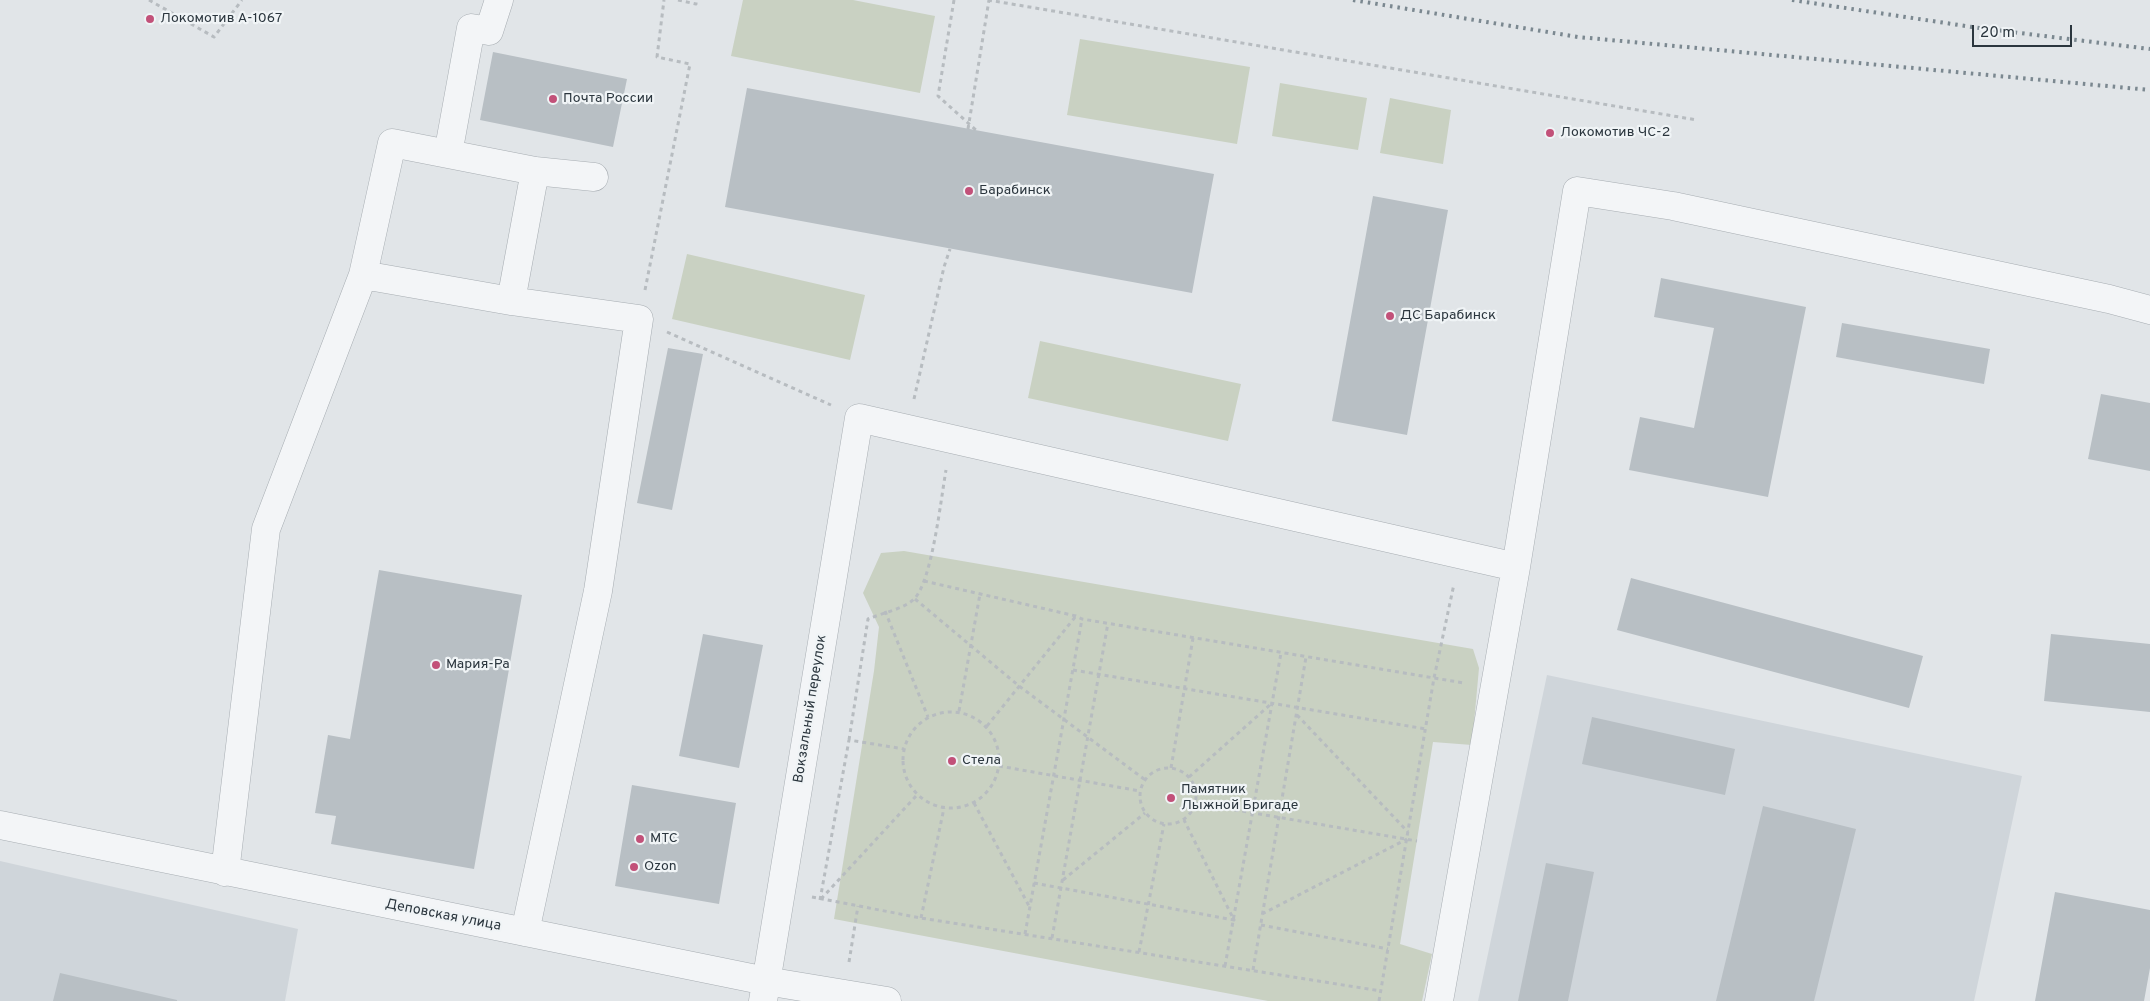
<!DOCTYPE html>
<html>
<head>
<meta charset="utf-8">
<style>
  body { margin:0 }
  #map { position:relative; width:2150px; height:1001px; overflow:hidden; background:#e1e5e8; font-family:Overpass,sans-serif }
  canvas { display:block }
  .scale { position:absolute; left:1972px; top:25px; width:100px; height:22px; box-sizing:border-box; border:2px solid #2b363e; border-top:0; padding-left:6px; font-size:15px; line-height:18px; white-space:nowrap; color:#2b363e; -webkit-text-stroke:4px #f0f4f6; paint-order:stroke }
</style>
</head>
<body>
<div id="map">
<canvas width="2150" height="1001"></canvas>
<div class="scale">20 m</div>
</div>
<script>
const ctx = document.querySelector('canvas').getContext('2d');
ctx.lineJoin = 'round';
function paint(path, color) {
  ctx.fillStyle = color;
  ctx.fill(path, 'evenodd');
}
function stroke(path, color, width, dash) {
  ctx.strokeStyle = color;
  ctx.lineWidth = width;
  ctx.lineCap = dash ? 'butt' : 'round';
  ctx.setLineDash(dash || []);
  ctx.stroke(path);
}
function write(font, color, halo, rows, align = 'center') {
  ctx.font = font + ' Overpass,sans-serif';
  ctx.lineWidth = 4.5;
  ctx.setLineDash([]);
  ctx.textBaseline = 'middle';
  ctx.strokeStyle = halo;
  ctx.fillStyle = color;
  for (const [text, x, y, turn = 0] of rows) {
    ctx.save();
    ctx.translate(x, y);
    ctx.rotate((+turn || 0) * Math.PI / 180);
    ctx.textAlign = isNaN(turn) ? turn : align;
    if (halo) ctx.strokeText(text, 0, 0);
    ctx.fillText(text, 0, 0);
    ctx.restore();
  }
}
paint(new Path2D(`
  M 1547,675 L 2022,776 L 1974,1001 L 1478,1001 Z
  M 0,861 L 298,929 L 285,1001 L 0,1001 Z`), '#cfd5da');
paint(new Path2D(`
  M 743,0 L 853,0 L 935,16 L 920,93 L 731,56 Z
  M 1080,39 L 1250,67 L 1237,144 L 1067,115 Z
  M 1280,83 L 1367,98 L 1358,150 L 1272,136 Z
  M 1390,98 L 1451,110 L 1443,164 L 1380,153 Z
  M 687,254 L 865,295 L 850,360 L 672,319 Z
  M 1040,341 L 1241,384 L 1228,441 L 1028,398 Z
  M 904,551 L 1473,649 L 1479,668 L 1472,745 L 1433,742 L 1400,944 L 1432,954 L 1422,1001 L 1268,1001 L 834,919 L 874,671 L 879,627 L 863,593 L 881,553 Z`), '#c9d1c2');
paint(new Path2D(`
  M 493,52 L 627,79 L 613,147 L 480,120 Z
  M 747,88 L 1214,174 L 1192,293 L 725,207 Z
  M 1373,196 L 1448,210 L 1407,435 L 1332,421 Z
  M 1661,278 L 1806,307 L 1768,497 L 1629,470 L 1640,417 L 1694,428 L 1714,328 L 1654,317 Z
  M 1842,323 L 1990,349 L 1984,384 L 1836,357 Z
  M 668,348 L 703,354 L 672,510 L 637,503 Z
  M 2101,394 L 2150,403 L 2150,471 L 2088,459 Z
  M 379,570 L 522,595 L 474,869 L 331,844 L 336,816 L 315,813 L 328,735 L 350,739 Z
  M 1631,578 L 1923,656 L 1909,708 L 1617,630 Z
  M 703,634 L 763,645 L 739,768 L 679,756 Z
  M 2051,634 L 2150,644 L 2150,712 L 2044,701 Z
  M 1592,717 L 1735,749 L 1725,795 L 1582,764 Z
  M 632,785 L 736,803 L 719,904 L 615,886 Z
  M 1763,806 L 1856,829 L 1814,1001 L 1716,1001 Z
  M 1546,863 L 1594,872 L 1568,1001 L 1518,1001 Z
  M 2055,892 L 2150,910 L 2150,968 L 2144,1001 L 2035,1001 Z
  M 60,973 L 177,1000 L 177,1001 L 53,1001 Z`), '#b8bfc4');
const minor = new Path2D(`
  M 448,154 L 471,28 L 489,31 L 499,0
  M 363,275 L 392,143 L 535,171 L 594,177
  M 511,301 L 535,171
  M 1516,567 L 1577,191 L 1673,206 L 2109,299 L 2150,310
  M 0,825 L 766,981 L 887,1001
  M 225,872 L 266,529 L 363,275 L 511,301 L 639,319 L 598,591 L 525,932
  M 763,1001 L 859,418 L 1516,567 L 1439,1001`);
stroke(minor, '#a7adb2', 29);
stroke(new Path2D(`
  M 149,0 L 214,37 L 242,0
  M 678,0 L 696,4 L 696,0
  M 954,0 L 938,96 L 977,131
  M 988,0 L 1697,120
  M 645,290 L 690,64 L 657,57 L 664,0
  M 667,332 L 831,405
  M 914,399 L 944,267 L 950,249
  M 924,581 L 1076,616 L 1082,619 L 1464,683
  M 915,599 L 1019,686 L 1144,779
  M 885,611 L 928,717
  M 1073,670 L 1426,729
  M 959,711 L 980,594
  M903 760a48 48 0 1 1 96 0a48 48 0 1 1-96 0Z
  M 1297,715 L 1408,832
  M 987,726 L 1076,616
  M 849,740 L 868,619 C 882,613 904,609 914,599 C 932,582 941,498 946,470
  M 999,766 L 1140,791
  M1140 796a28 28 0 1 1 56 0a28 28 0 1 1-56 0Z
  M 1171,768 L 1193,638
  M 1189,777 L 1272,703
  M 974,803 L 1029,906
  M 1195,803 L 1417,841
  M 1063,880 L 1145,813
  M 1034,883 L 1234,920 L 1184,820
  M 812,897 L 921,918 L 1381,991
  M 821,899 L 917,795
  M 820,900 L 849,740 L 904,749
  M 1262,914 L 1407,839
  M 921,918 L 944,808
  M 1261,925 L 1388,949
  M 1025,934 L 1082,619
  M 1052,938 L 1108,623
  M 1139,952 L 1164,824
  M 849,962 L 858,906
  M 1225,966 L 1281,653
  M 1253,970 L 1306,657
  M 1379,1001 L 1434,678 L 1454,584`), '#b7bcc0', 3, [4, 4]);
stroke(minor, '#f3f5f7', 28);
stroke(new Path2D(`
  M 1353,0 L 1578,37 L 2150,90
  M 1792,0 L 1979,28 L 2150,49`), '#7b8890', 4, [2.5, 5]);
stroke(new Path2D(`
  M 968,129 L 989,0`), '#b7bcc0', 3, [4, 4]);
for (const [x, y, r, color] of [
  [150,19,5,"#c25179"],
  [553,99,5,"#c25179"],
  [1550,133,5,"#c25179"],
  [969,191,5,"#c25179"],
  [1390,316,5,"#c25179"],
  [436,665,5,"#c25179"],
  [952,761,5,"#c25179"],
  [1171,798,5,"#c25179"],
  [640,839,5,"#c25179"],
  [634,867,5,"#c25179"]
]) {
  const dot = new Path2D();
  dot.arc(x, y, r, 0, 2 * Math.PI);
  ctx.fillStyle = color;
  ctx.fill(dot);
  stroke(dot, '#f0f4f6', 2);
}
write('14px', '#2b363e', '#f0f4f6', [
  ["Локомотив А-1067",160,19],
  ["Почта России",563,99],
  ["Локомотив ЧС-2",1560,133],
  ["Барабинск",979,191],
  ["ДС Барабинск",1400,316],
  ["Мария-Ра",446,665],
  ["Стела",962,761],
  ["Памятник",1181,790],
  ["Лыжной Бригаде",1181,806],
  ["МТС",650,839],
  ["Ozon",644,867]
], 'left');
write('14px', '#2b363e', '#f0f4f6', [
  ["Вокзальный переулок",811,709,-81],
  ["Деповская улица",443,916,11]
]);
</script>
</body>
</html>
